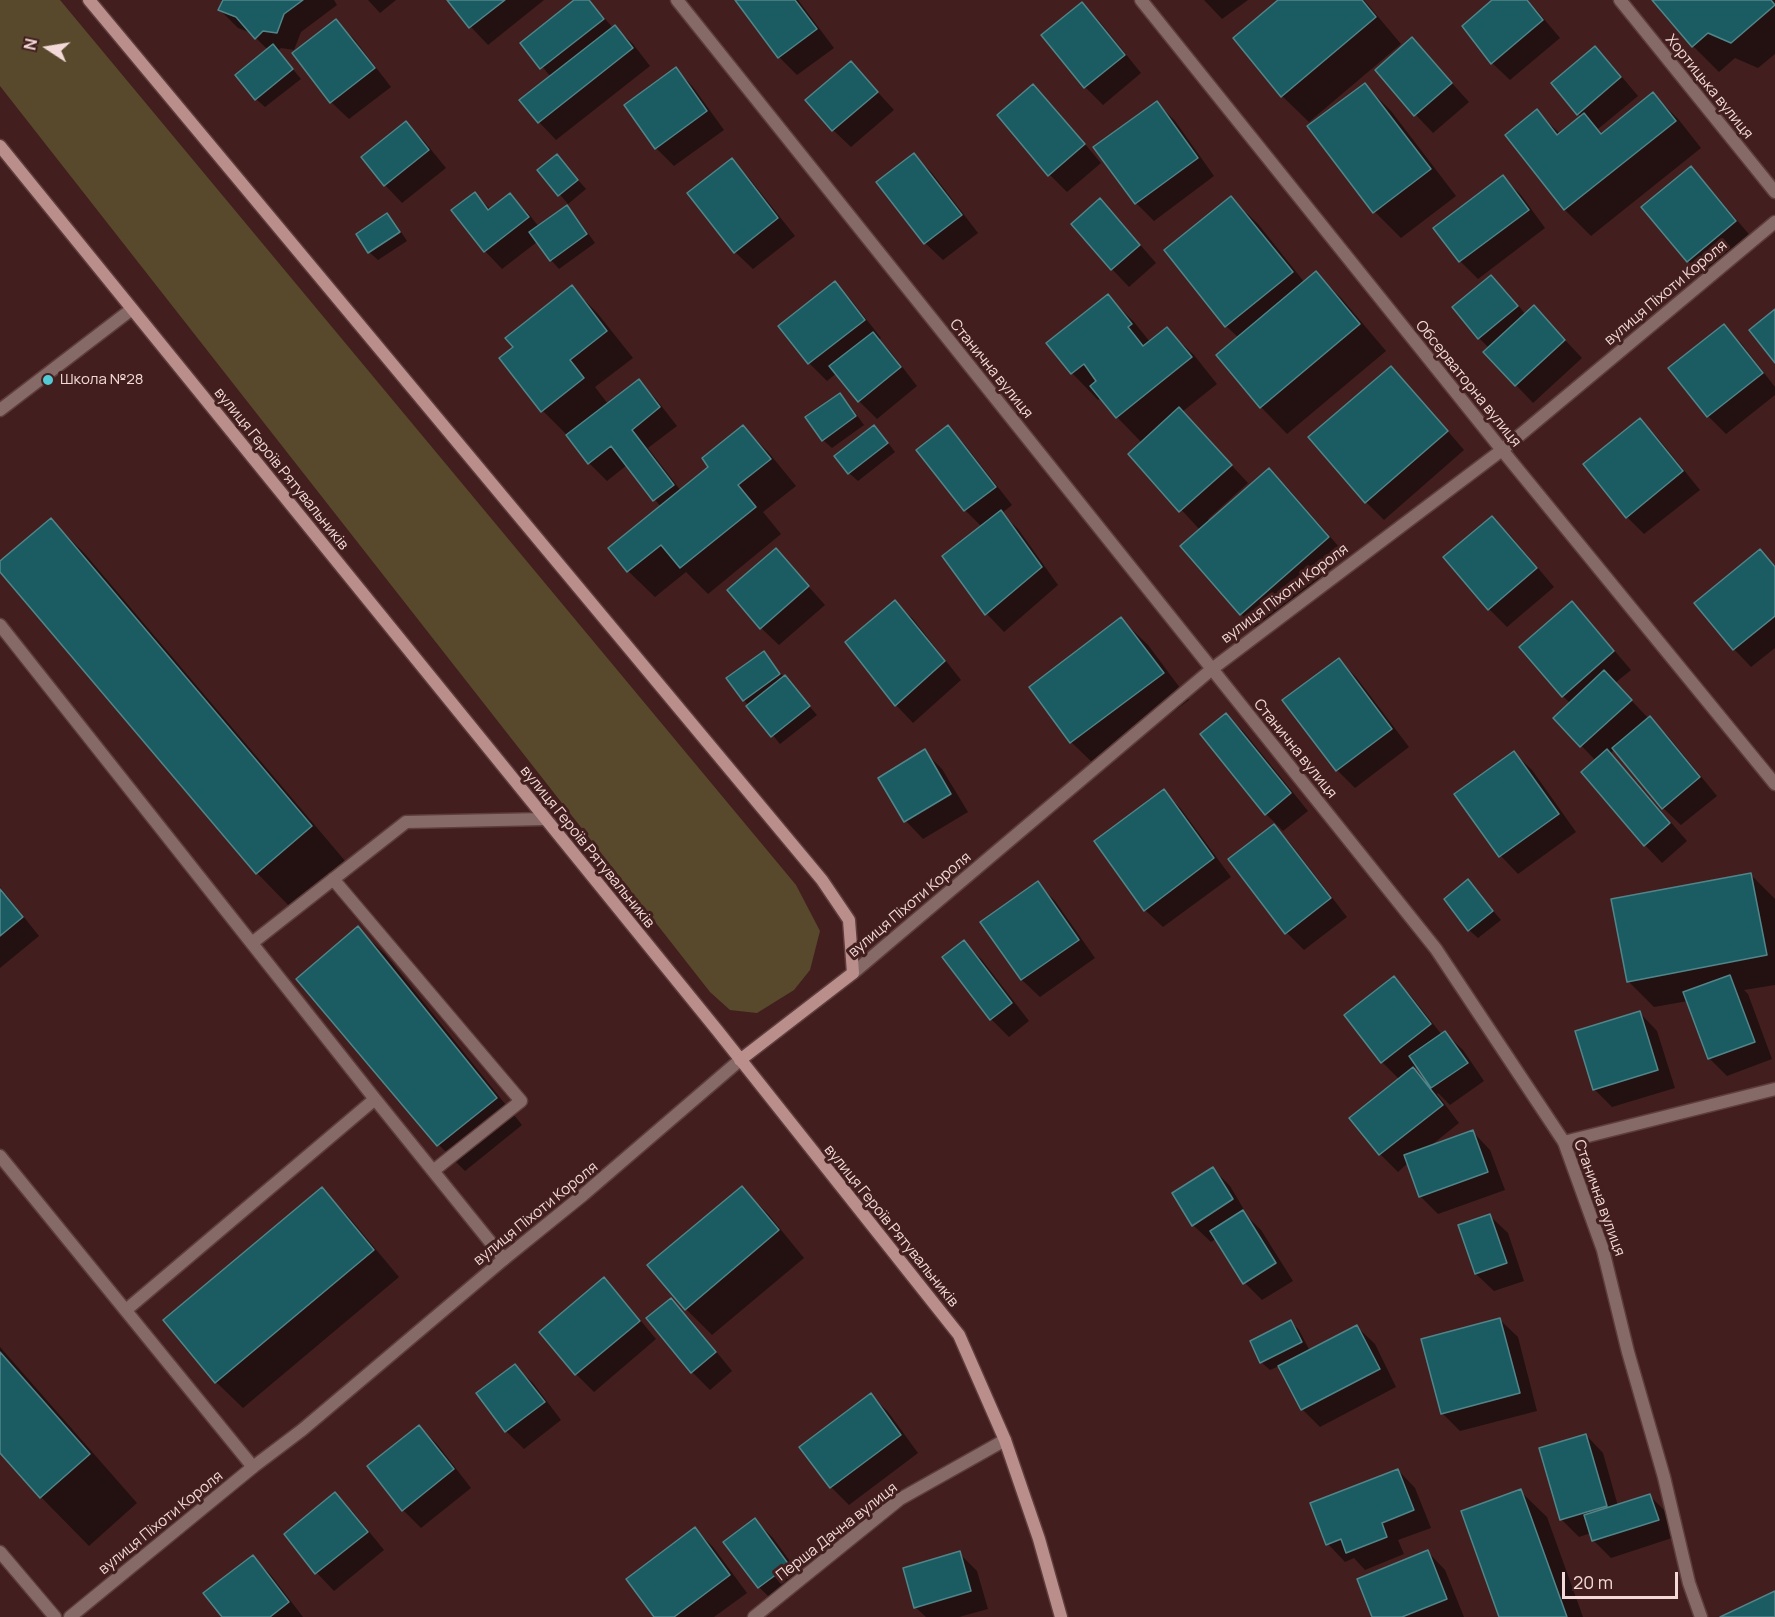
<!DOCTYPE html>
<html>
<head>
<meta charset="utf-8">
<style>
  body { margin:0 }
  #map { position:relative; width:1775px; height:1617px; overflow:hidden; background:#421f1e; font-family:Manrope,sans-serif }
  canvas { display:block }
  .north { position:absolute; left:18px; top:18px; width:60px; height:60px; -webkit-text-stroke:4px #421f1e; paint-order:stroke; rotate:282deg; font-size:16px; font-weight:700; line-height:24px; text-align:center; color:#f3dad8 }
  .north::after { content:''; display:block; margin:auto; width:21px; height:27px; background:#f3dad8; clip-path:polygon(50% 0,100% 100%,50% 72%,0 100%) }
  .scale { position:absolute; left:1562px; top:1572px; width:116px; height:27px; box-sizing:border-box; border:3px solid #f3dad8; border-top:0; padding-left:8px; font-size:18px; line-height:21px; white-space:nowrap; color:#f3dad8; -webkit-text-stroke:4px #421f1e; paint-order:stroke }
</style>
</head>
<body>
<div id="map">
<canvas width="1775" height="1617"></canvas>
<div class="north">N</div>
<div class="scale">20 m</div>
</div>
<script>
const ctx = document.querySelector('canvas').getContext('2d');
ctx.lineJoin = 'round';
function paint(path, color) {
  ctx.fillStyle = color;
  ctx.fill(path, 'evenodd');
}
function stroke(path, color, width, dash) {
  ctx.strokeStyle = color;
  ctx.lineWidth = width;
  ctx.lineCap = dash ? 'butt' : 'round';
  ctx.setLineDash(dash || []);
  ctx.stroke(path);
}
function write(font, color, halo, rows, align = 'center') {
  ctx.font = font + ' Manrope,sans-serif';
  ctx.lineWidth = 6;
  ctx.setLineDash([]);
  ctx.textBaseline = 'middle';
  ctx.strokeStyle = halo;
  ctx.fillStyle = color;
  for (const [text, x, y, turn = 0] of rows) {
    ctx.save();
    ctx.translate(x, y);
    ctx.rotate((+turn || 0) * Math.PI / 180);
    ctx.textAlign = isNaN(turn) ? turn : align;
    if (halo) ctx.strokeText(text, 0, 0);
    ctx.fillText(text, 0, 0);
    ctx.restore();
  }
}
paint(new Path2D(`
  M 0,0 L 60,0 L 796,885 L 820,931 L 810,970 L 794,990 L 757,1013 L 730,1010 L 710,992 L 0,86 Z`), '#58492c');
paint(new Path2D(`
  M 221,0 L 334,0 L 337,5 L 301,32 L 294,50 L 281,48 L 278,51 L 301,79 L 265,107 L 256,99 L 268,50 L 251,33 L 238,28 L 220,10 L 223,2 Z
  M 368,0 L 396,0 L 380,13 Z
  M 449,0 L 544,0 L 488,45 L 471,27 Z
  M 577,0 L 589,0 L 613,28 L 615,27 L 633,44 L 650,66 L 556,140 L 539,122 L 551,77 L 522,43 Z
  M 737,0 L 798,0 L 834,48 L 797,75 L 779,57 Z
  M 1204,0 L 1248,0 L 1222,19 Z
  M 1281,0 L 1364,0 L 1401,44 L 1309,122 L 1282,96 L 1235,38 Z
  M 1495,0 L 1528,0 L 1560,38 L 1510,80 L 1492,63 Z
  M 1654,0 L 1775,0 L 1775,54 L 1758,68 L 1735,58 L 1719,72 L 1693,46 Z
  M 1082,4 L 1100,22 L 1141,73 L 1103,105 L 1085,87 L 1044,35 Z
  M 336,21 L 354,39 L 391,87 L 349,119 L 331,102 Z
  M 1412,39 L 1469,102 L 1433,133 L 1416,115 L 1377,70 Z
  M 1595,48 L 1612,65 L 1638,96 L 1598,129 L 1603,134 L 1653,94 L 1679,120 L 1701,148 L 1591,236 L 1565,210 L 1507,135 L 1537,111 L 1560,134 L 1582,117 L 1578,114 Z
  M 851,63 L 894,110 L 851,147 L 833,130 Z
  M 676,69 L 693,87 L 724,130 L 674,166 L 656,148 L 626,106 Z
  M 1365,85 L 1391,111 L 1456,196 L 1401,238 L 1375,212 L 1310,126 Z
  M 1033,86 L 1051,104 L 1101,163 L 1067,192 L 1050,175 Z
  M 1157,103 L 1175,121 L 1214,176 L 1154,221 L 1136,203 Z
  M 406,123 L 424,141 L 446,168 L 402,203 L 385,185 Z
  M 914,155 L 932,173 L 978,233 L 943,260 L 925,243 Z
  M 557,156 L 586,189 L 568,204 L 539,170 Z
  M 732,160 L 749,178 L 795,236 L 753,269 L 735,252 Z
  M 1690,168 L 1708,186 L 1753,239 L 1705,278 L 1688,261 Z
  M 1503,177 L 1521,195 L 1545,228 L 1478,279 L 1460,261 L 1435,228 Z
  M 475,194 L 491,210 L 510,195 L 528,213 L 539,227 L 567,207 L 575,215 L 595,243 L 559,269 L 551,260 L 537,242 L 502,269 L 485,251 Z
  M 1231,198 L 1258,224 L 1305,283 L 1316,273 L 1342,299 L 1386,351 L 1287,434 L 1261,407 L 1218,356 L 1239,338 L 1226,326 Z
  M 1100,200 L 1117,218 L 1156,263 L 1129,287 L 1112,269 L 1073,224 Z
  M 386,215 L 395,223 L 407,241 L 378,260 L 369,252 Z
  M 1491,277 L 1509,294 L 1526,315 L 1534,307 L 1582,358 L 1533,403 L 1516,385 L 1489,348 L 1479,338 Z
  M 835,283 L 852,301 L 881,338 L 879,340 L 890,351 L 917,386 L 877,419 L 859,401 L 837,373 L 827,381 L 809,363 L 781,326 Z
  M 572,287 L 598,314 L 633,358 L 595,387 L 608,404 L 639,381 L 656,399 L 677,426 L 648,448 L 681,491 L 711,467 L 743,427 L 769,453 L 796,486 L 763,512 L 781,534 L 708,594 L 686,572 L 655,597 L 628,571 L 610,548 L 661,507 L 627,465 L 607,481 L 589,463 L 569,437 L 543,411 L 515,348 Z
  M 1108,296 L 1134,322 L 1150,342 L 1167,329 L 1194,355 L 1217,384 L 1182,412 L 1248,483 L 1208,519 L 1210,522 L 1269,470 L 1287,487 L 1346,555 L 1259,631 L 1241,614 L 1200,530 L 1130,454 L 1142,443 L 1117,417 L 1101,398 L 1098,400 L 1072,373 Z
  M 1723,326 L 1741,343 L 1775,387 L 1775,395 L 1726,434 L 1708,416 L 1670,368 Z
  M 1391,368 L 1409,386 L 1464,450 L 1384,520 L 1366,502 L 1310,437 Z
  M 839,395 L 848,403 L 864,425 L 832,448 L 823,440 Z
  M 1640,420 L 1658,438 L 1700,490 L 1644,534 L 1627,517 Z
  M 948,427 L 965,445 L 1012,505 L 1002,513 L 1018,529 L 1058,585 L 1004,632 L 987,614 L 944,556 L 982,527 L 965,510 L 918,450 Z
  M 882,435 L 895,452 L 858,481 L 849,473 Z
  M 1492,518 L 1510,535 L 1554,587 L 1507,627 L 1489,609 L 1445,558 Z
  M 51,520 L 85,554 L 346,862 L 291,908 L 257,873 L 0,570 L 0,563 Z
  M 776,550 L 825,605 L 779,645 L 761,628 L 729,590 Z
  M 1760,551 L 1775,566 L 1775,648 L 1751,667 L 1734,649 L 1696,603 Z
  M 895,602 L 913,619 L 961,680 L 913,723 L 896,705 L 847,642 Z
  M 1572,603 L 1589,621 L 1631,670 L 1615,683 L 1649,719 L 1668,736 L 1717,796 L 1681,825 L 1663,808 L 1615,749 L 1610,754 L 1625,769 L 1687,841 L 1662,863 L 1645,845 L 1596,761 L 1555,718 L 1570,703 L 1563,696 Z
  M 1121,619 L 1148,645 L 1189,700 L 1098,768 L 1071,742 L 1031,688 Z
  M 763,653 L 817,715 L 780,744 L 744,700 Z
  M 1339,660 L 1356,677 L 1409,747 L 1355,788 L 1337,770 L 1285,700 Z
  M 1226,715 L 1244,732 L 1308,811 L 1283,831 L 1266,814 Z
  M 924,751 L 942,769 L 968,812 L 923,839 L 906,821 L 880,778 Z
  M 1514,753 L 1532,770 L 1576,832 L 1518,874 L 1501,856 L 1456,794 Z
  M 1164,791 L 1181,809 L 1231,877 L 1163,927 L 1145,910 Z
  M 1274,826 L 1291,844 L 1347,917 L 1304,950 L 1287,933 Z
  M 1751,875 L 1775,899 L 1775,985 L 1744,990 L 1748,994 L 1772,1059 L 1727,1076 L 1709,1058 L 1688,1001 L 1654,1007 L 1628,981 Z
  M 1468,881 L 1501,920 L 1478,938 L 1469,930 Z
  M 1037,883 L 1055,901 L 1095,958 L 1040,997 L 1022,980 L 982,923 Z
  M 0,887 L 39,936 L 0,968 Z
  M 358,928 L 385,954 L 522,1125 L 465,1171 L 439,1145 L 298,979 Z
  M 964,942 L 982,960 L 1029,1021 L 1009,1037 L 991,1019 L 944,957 Z
  M 1394,978 L 1411,996 L 1442,1035 L 1445,1033 L 1463,1050 L 1484,1081 L 1450,1105 L 1438,1093 L 1437,1094 L 1459,1123 L 1429,1147 L 1473,1132 L 1490,1150 L 1505,1190 L 1438,1214 L 1420,1196 L 1408,1163 L 1398,1172 L 1380,1154 L 1400,1080 L 1382,1062 L 1346,1016 ZM 1418,1066 L 1429,1085 L 1413,1069 Z
  M 1640,1013 L 1657,1031 L 1675,1088 L 1612,1107 L 1594,1089 Z
  M 1213,1169 L 1230,1186 L 1249,1218 L 1261,1230 L 1293,1281 L 1262,1300 L 1245,1283 L 1217,1238 L 1211,1242 L 1193,1225 Z
  M 742,1188 L 768,1214 L 804,1258 L 712,1335 L 686,1309 Z
  M 322,1189 L 348,1216 L 399,1277 L 243,1408 L 216,1382 Z
  M 1490,1216 L 1508,1233 L 1524,1281 L 1494,1291 L 1476,1274 Z
  M 604,1280 L 621,1297 L 656,1339 L 594,1392 L 576,1374 L 541,1332 Z
  M 671,1300 L 689,1318 L 732,1371 L 710,1390 L 692,1372 L 648,1319 Z
  M 1500,1320 L 1518,1337 L 1537,1411 L 1460,1431 L 1442,1413 Z
  M 1291,1322 L 1299,1330 L 1310,1351 L 1357,1327 L 1375,1344 L 1396,1387 L 1320,1427 L 1302,1409 L 1279,1366 L 1270,1370 L 1261,1362 Z
  M 0,1347 L 137,1503 L 89,1546 L 41,1497 L 0,1451 Z
  M 515,1366 L 533,1383 L 561,1420 L 524,1449 L 506,1431 L 479,1394 Z
  M 871,1395 L 888,1412 L 918,1453 L 849,1505 L 831,1487 L 801,1447 Z
  M 419,1427 L 437,1444 L 471,1488 L 421,1528 L 403,1510 Z
  M 1586,1435 L 1603,1453 L 1618,1506 L 1650,1496 L 1668,1514 L 1675,1537 L 1611,1558 L 1593,1540 L 1591,1533 L 1579,1537 L 1561,1519 Z
  M 1398,1470 L 1415,1488 L 1431,1528 L 1398,1540 L 1404,1554 L 1365,1570 L 1354,1558 L 1345,1562 L 1328,1544 Z
  M 1520,1491 L 1547,1517 L 1583,1617 L 1501,1617 Z
  M 335,1494 L 353,1512 L 384,1550 L 334,1591 L 317,1573 L 286,1535 Z
  M 755,1520 L 773,1538 L 806,1583 L 777,1605 L 759,1587 L 725,1542 Z
  M 695,1529 L 713,1547 L 747,1593 L 714,1617 L 656,1617 Z
  M 1428,1552 L 1445,1570 L 1464,1617 L 1373,1617 Z
  M 959,1553 L 977,1571 L 988,1609 L 959,1617 L 926,1617 L 915,1607 Z
  M 253,1557 L 270,1574 L 303,1617 L 224,1617 Z`), '#0007');
const building = new Path2D(`
  M 223,0 L 303,0 L 284,14 L 277,33 L 263,31 L 255,39 L 236,17 L 218,10 Z
  M 447,0 L 505,0 L 469,28 Z
  M 574,0 L 589,0 L 604,19 L 540,69 L 520,43 Z
  M 735,0 L 795,0 L 817,29 L 778,58 Z
  M 1278,0 L 1362,0 L 1376,17 L 1281,97 L 1233,38 Z
  M 1492,0 L 1527,0 L 1543,20 L 1491,64 L 1462,26 Z
  M 1652,0 L 1771,0 L 1775,5 L 1731,43 L 1708,33 L 1692,47 Z
  M 1082,2 L 1125,55 L 1084,88 L 1041,35 Z
  M 336,19 L 375,68 L 330,103 L 292,53 Z
  M 615,25 L 633,48 L 538,123 L 519,100 Z
  M 1412,37 L 1452,83 L 1414,116 L 1375,70 Z
  M 273,44 L 293,69 L 255,100 L 235,75 Z
  M 1595,46 L 1621,77 L 1577,115 L 1551,83 Z
  M 851,61 L 878,92 L 832,131 L 805,100 Z
  M 676,67 L 707,111 L 655,149 L 624,105 Z
  M 1365,83 L 1431,169 L 1373,213 L 1307,126 Z
  M 1033,84 L 1085,144 L 1048,176 L 997,115 Z
  M 1653,92 L 1676,121 L 1564,210 L 1505,135 L 1537,109 L 1557,135 L 1584,113 L 1601,134 Z
  M 1157,101 L 1198,158 L 1135,204 L 1093,147 Z
  M 406,121 L 429,150 L 384,186 L 361,157 Z
  M 914,153 L 962,215 L 924,244 L 876,182 Z
  M 557,154 L 578,180 L 558,196 L 537,170 Z
  M 732,158 L 778,218 L 734,253 L 687,193 Z
  M 1691,166 L 1736,221 L 1687,262 L 1641,207 Z
  M 1503,175 L 1529,210 L 1459,262 L 1433,228 Z
  M 475,192 L 488,210 L 510,193 L 529,217 L 484,252 L 451,210 Z
  M 1231,196 L 1293,272 L 1225,327 L 1164,250 Z
  M 1100,198 L 1140,245 L 1111,270 L 1071,224 Z
  M 567,205 L 587,234 L 550,261 L 529,232 Z
  M 387,213 L 400,232 L 368,253 L 356,234 Z
  M 1316,271 L 1360,324 L 1260,408 L 1216,355 Z
  M 1491,275 L 1518,306 L 1478,339 L 1452,307 Z
  M 835,281 L 865,320 L 808,364 L 778,326 Z
  M 572,285 L 607,331 L 570,360 L 584,378 L 541,412 L 499,358 L 513,347 L 505,338 Z
  M 1108,294 L 1132,324 L 1128,327 L 1143,346 L 1167,327 L 1192,357 L 1116,418 L 1090,386 L 1096,381 L 1084,364 L 1071,374 L 1046,343 Z
  M 1534,305 L 1565,340 L 1515,386 L 1483,352 Z
  M 1775,309 L 1775,363 L 1749,330 Z
  M 1724,324 L 1763,373 L 1707,417 L 1668,368 Z
  M 873,332 L 901,367 L 858,402 L 829,366 Z
  M 1391,366 L 1448,431 L 1365,503 L 1308,437 Z
  M 639,379 L 660,407 L 632,430 L 674,485 L 653,501 L 611,446 L 588,464 L 566,435 Z
  M 840,393 L 856,416 L 822,441 L 805,417 Z
  M 1179,407 L 1232,465 L 1179,512 L 1128,454 Z
  M 1640,418 L 1683,471 L 1626,518 L 1583,464 Z
  M 743,425 L 771,459 L 738,485 L 756,507 L 680,568 L 661,545 L 627,572 L 608,548 L 708,467 L 702,458 Z
  M 874,425 L 888,443 L 848,474 L 834,456 Z
  M 948,425 L 996,487 L 964,511 L 916,450 Z
  M 1269,468 L 1329,537 L 1240,615 L 1180,546 Z
  M 1001,510 L 1042,567 L 985,615 L 942,556 Z
  M 1492,516 L 1537,568 L 1488,610 L 1443,557 Z
  M 51,518 L 312,826 L 256,874 L 0,572 L 0,561 Z
  M 776,548 L 809,586 L 760,629 L 727,590 Z
  M 1760,549 L 1775,567 L 1775,616 L 1733,650 L 1694,603 Z
  M 895,600 L 945,661 L 895,706 L 845,642 Z
  M 1572,601 L 1614,651 L 1562,697 L 1519,647 Z
  M 1121,617 L 1164,673 L 1070,743 L 1029,687 Z
  M 764,651 L 780,674 L 743,701 L 726,678 Z
  M 1339,658 L 1392,729 L 1336,771 L 1282,700 Z
  M 1604,670 L 1632,700 L 1580,747 L 1553,718 Z
  M 785,675 L 810,706 L 771,737 L 746,706 Z
  M 1226,713 L 1291,793 L 1265,815 L 1200,734 Z
  M 1650,716 L 1700,777 L 1662,809 L 1612,748 Z
  M 925,749 L 951,794 L 904,822 L 878,778 Z
  M 1607,749 L 1670,823 L 1644,846 L 1581,772 Z
  M 1514,751 L 1559,814 L 1499,857 L 1454,794 Z
  M 1164,789 L 1214,858 L 1144,911 L 1094,841 Z
  M 1274,824 L 1331,898 L 1285,934 L 1228,859 Z
  M 1751,873 L 1767,955 L 1627,982 L 1611,899 Z
  M 1468,879 L 1493,911 L 1468,931 L 1444,899 Z
  M 1038,881 L 1079,940 L 1021,980 L 980,922 Z
  M 0,889 L 23,917 L 0,936 Z
  M 358,926 L 497,1098 L 437,1146 L 296,979 Z
  M 964,940 L 1012,1003 L 990,1020 L 942,957 Z
  M 1730,975 L 1755,1042 L 1708,1059 L 1683,992 Z
  M 1394,976 L 1431,1024 L 1381,1063 L 1344,1015 Z
  M 1640,1011 L 1658,1070 L 1593,1090 L 1575,1031 Z
  M 1445,1031 L 1468,1063 L 1431,1088 L 1409,1056 Z
  M 1413,1067 L 1443,1105 L 1379,1155 L 1349,1118 Z
  M 1473,1130 L 1488,1172 L 1419,1197 L 1404,1155 Z
  M 1213,1167 L 1233,1199 L 1192,1226 L 1172,1193 Z
  M 742,1186 L 779,1230 L 685,1310 L 647,1265 Z
  M 322,1187 L 374,1250 L 215,1383 L 163,1320 Z
  M 1243,1210 L 1276,1263 L 1243,1284 L 1210,1231 Z
  M 1490,1214 L 1507,1263 L 1475,1274 L 1458,1225 Z
  M 604,1277 L 640,1321 L 575,1375 L 539,1332 Z
  M 671,1298 L 716,1352 L 691,1373 L 646,1318 Z
  M 1500,1318 L 1520,1393 L 1441,1414 L 1421,1339 Z
  M 1291,1320 L 1302,1342 L 1260,1363 L 1250,1341 Z
  M 1357,1325 L 1380,1369 L 1301,1410 L 1278,1366 Z
  M 0,1352 L 90,1454 L 40,1498 L 0,1453 Z
  M 515,1364 L 545,1402 L 505,1432 L 476,1393 Z
  M 871,1393 L 901,1435 L 830,1488 L 799,1447 Z
  M 419,1425 L 454,1469 L 402,1511 L 367,1466 Z
  M 1586,1434 L 1607,1506 L 1560,1520 L 1539,1448 Z
  M 1398,1469 L 1414,1510 L 1382,1523 L 1387,1537 L 1346,1553 L 1341,1539 L 1326,1545 L 1310,1503 Z
  M 1521,1489 L 1567,1617 L 1499,1617 L 1461,1511 Z
  M 335,1492 L 368,1532 L 315,1574 L 284,1534 Z
  M 1650,1494 L 1659,1520 L 1592,1541 L 1584,1515 Z
  M 755,1518 L 789,1565 L 758,1588 L 723,1542 Z
  M 695,1527 L 730,1575 L 674,1617 L 654,1617 L 626,1579 Z
  M 1428,1550 L 1447,1599 L 1402,1617 L 1372,1617 L 1357,1579 Z
  M 960,1551 L 971,1591 L 914,1608 L 903,1568 Z
  M 253,1555 L 289,1602 L 270,1617 L 222,1617 L 203,1593 Z
  M 1775,1591 L 1775,1617 L 1720,1617 Z`);
paint(building, '#1a5c61');
stroke(building, '#52858a', 1.5);
const lane = new Path2D(`
  M 0,410 L 132,309
  M 0,625 L 375,1099 L 504,1259
  M 333,879 L 521,1101 L 433,1171
  M 252,943 L 406,822 L 544,819
  M 1564,1142 L 1775,1089
  M 0,1156 L 253,1467
  M 126,1310 L 375,1099
  M 0,1552 L 55,1617`);
const street = new Path2D(`
  M 677,0 L 1436,949 L 1564,1142 L 1603,1250 L 1628,1352 L 1664,1477 L 1689,1583 L 1701,1617
  M 1141,0 L 1502,450 L 1775,784
  M 1620,0 L 1775,192
  M 853,973 L 1212,669 L 1502,450 L 1775,222
  M 70,1617 L 253,1467 L 302,1430 L 504,1259 L 583,1195 L 740,1060
  M 754,1617 L 900,1499 L 1005,1440`);
const secondary = new Path2D(`
  M 89,0 L 822,880 L 849,920 L 853,973 L 740,1060
  M 0,146 L 717,1030 L 959,1335 L 1005,1440 L 1039,1539 L 1061,1617`);
stroke(lane, '#5e3d3c', 15);
stroke(street, '#5e3d3c', 15);
stroke(secondary, '#5e3d3c', 15);
stroke(lane, '#866a68', 12);
stroke(street, '#866a68', 12);
stroke(secondary, '#ba8e8a', 12);
for (const [x, y, r, color] of [
  [48,380,6,"#52cbd7"]
]) {
  const dot = new Path2D();
  dot.arc(x, y, r, 0, 2 * Math.PI);
  ctx.fillStyle = color;
  ctx.fill(dot);
  stroke(dot, '#421f1e', 2);
}
write('15px', '#f3dad8', '#421f1e', [
  ["Хортицька вулиця",1709,87,51],
  ["вулиця Піхоти Короля",1666,293,-40],
  ["Станична вулиця",991,369,51],
  ["Обсерваторна вулиця",1468,384,51],
  ["вулиця Героїв Рятувальників",281,469,51],
  ["вулиця Піхоти Короля",1285,594,-37],
  ["Станична вулиця",1295,749,51],
  ["вулиця Героїв Рятувальників",587,847,51],
  ["вулиця Піхоти Короля",910,905,-40],
  ["Станична вулиця",1599,1198,70],
  ["вулиця Піхоти Короля",536,1214,-39],
  ["вулиця Героїв Рятувальників",891,1226,51],
  ["вулиця Піхоти Короля",161,1523,-39],
  ["Перша Дачна вулиця",837,1532,-38]
]);
write('15px', '#f3dad8', '#421f1e', [
  ["Школа №28",60,380]
], 'left');
</script>
</body>
</html>
